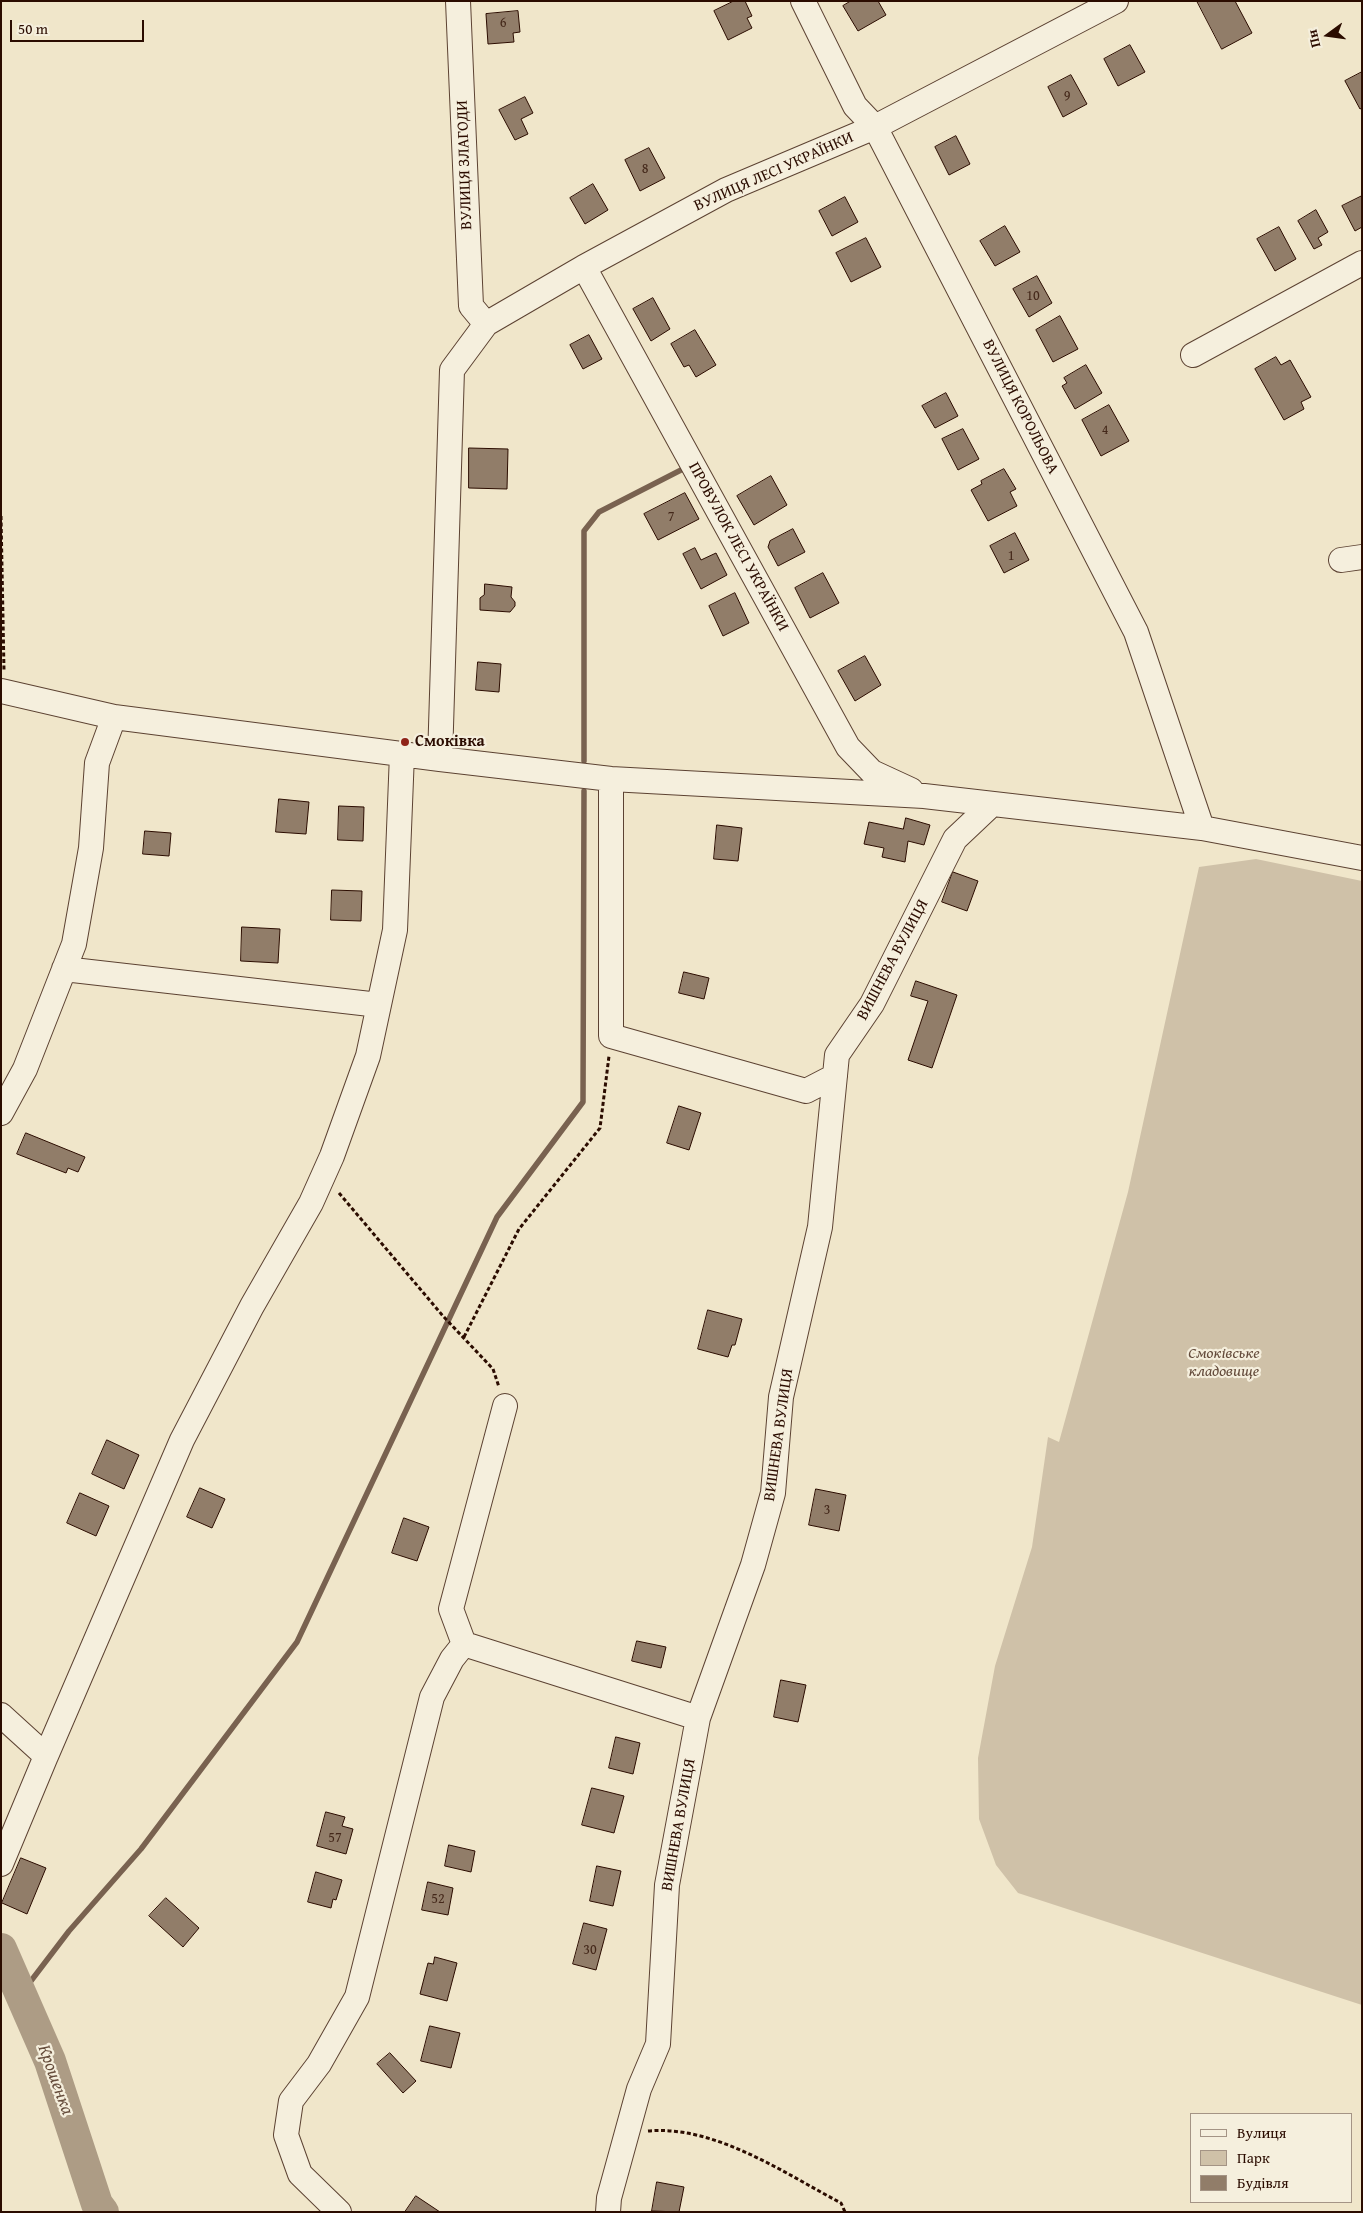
<!DOCTYPE html>
<html>
<head>
<meta charset="utf-8">
<style>
  body { margin:0 }
  #map { position:relative; width:1363px; height:2213px; overflow:hidden; background:#f0e6ca; font-family:"Gentium Book Plus",serif }
  canvas { display:block }
  .frame { position:absolute; inset:0; border:2px solid #2b0c00; pointer-events:none }
  .legend { position:absolute; left:1190px; top:2113px; width:162px; height:90px; box-sizing:border-box; background:#f5efdd; border:1px solid #a49485; margin:0; padding:6px 9px; list-style:none; font-size:15px; color:#2b0c00 }
  .legend li { display:flex; align-items:center; gap:10px; height:25px }
  .legend b { width:25px; border:1px solid #a49485 }
  .north { position:absolute; left:1303px; top:10px; width:50px; height:50px; -webkit-text-stroke:4px #f5efdd; paint-order:stroke; rotate:256deg; font-size:14px; font-weight:700; line-height:20px; text-align:center; color:#2b0c00 }
  .north::after { content:''; display:block; margin:auto; width:18px; height:22px; background:#2b0c00; clip-path:polygon(50% 0,100% 100%,50% 72%,0 100%) }
  .scale { position:absolute; left:10px; top:20px; width:134px; height:22px; box-sizing:border-box; border:2px solid #2b0c00; border-top:0; padding-left:6px; font-size:15px; line-height:18px; white-space:nowrap; color:#2b0c00; -webkit-text-stroke:4px #f5efdd; paint-order:stroke }
</style>
</head>
<body>
<div id="map">
<canvas width="1363" height="2213"></canvas>
<div class="frame"></div>
<ul class="legend">
<li><b style="height:6px;background:#f5efdd"></b>Вулиця</li>
<li><b style="height:14px;background:#cfc1a8"></b>Парк</li>
<li><b style="height:14px;background:#917d69"></b>Будівля</li>
</ul>
<div class="north">Пн</div>
<div class="scale">50 m</div>
</div>
<script>
const ctx = document.querySelector('canvas').getContext('2d');
ctx.lineJoin = 'round';
function paint(path, color) {
  ctx.fillStyle = color;
  ctx.fill(path, 'evenodd');
}
function stroke(path, color, width, dash) {
  ctx.strokeStyle = color;
  ctx.lineWidth = width;
  ctx.lineCap = dash ? 'butt' : 'round';
  ctx.setLineDash(dash || []);
  ctx.stroke(path);
}
function write(font, color, halo, rows, align = 'center') {
  ctx.font = font + ' "Gentium Book Plus",serif';
  ctx.lineWidth = 4.5;
  ctx.setLineDash([]);
  ctx.textBaseline = 'middle';
  ctx.strokeStyle = halo;
  ctx.fillStyle = color;
  for (const [text, x, y, turn = 0] of rows) {
    ctx.save();
    ctx.translate(x, y);
    ctx.rotate((+turn || 0) * Math.PI / 180);
    ctx.textAlign = isNaN(turn) ? turn : align;
    if (halo) ctx.strokeText(text, 0, 0);
    ctx.fillText(text, 0, 0);
    ctx.restore();
  }
}
paint(new Path2D(`
  M 1256,859 L 1362,881 L 1362,2005 L 1018,1893 L 996,1865 L 979,1819 L 978,1758 L 995,1666 L 1032,1547 L 1048,1437 L 1059,1442 L 1128,1192 L 1199,867 Z`), '#cfc1a8');
stroke(new Path2D(`
  M 584,761 L 584,531 L 599,512 L 681,470
  M 21,1994 L 69,1931 L 141,1849 L 297,1642 L 497,1217 L 583,1102 L 584,791`), '#796250', 5.5);
stroke(new Path2D(`
  M 1,1949 L 50,2061 L 97,2204 L 103,2212`), '#ad9c85', 32);
const building = new Path2D(`
  M 734,1 L 745,1 L 752,16 L 747,18 L 752,28 L 728,40 L 714,11 Z
  M 851,1 L 878,1 L 886,15 L 858,31 L 843,6 Z
  M 1197,1 L 1235,1 L 1252,33 L 1222,49 Z
  M 518,11 L 520,32 L 513,33 L 514,42 L 488,44 L 486,14 Z
  M 1130,45 L 1145,72 L 1118,86 L 1104,59 Z
  M 1362,72 L 1362,108 L 1360,109 L 1345,81 Z
  M 1071,75 L 1087,104 L 1063,117 L 1048,87 Z
  M 525,97 L 533,113 L 521,119 L 528,134 L 515,140 L 499,110 Z
  M 956,136 L 970,164 L 949,175 L 935,147 Z
  M 649,148 L 665,178 L 640,191 L 625,160 Z
  M 593,184 L 608,210 L 585,224 L 570,198 Z
  M 1362,196 L 1362,227 L 1355,231 L 1342,206 Z
  M 845,197 L 858,222 L 832,236 L 819,211 Z
  M 1316,210 L 1328,232 L 1318,238 L 1322,245 L 1314,249 L 1298,221 Z
  M 1005,226 L 1020,252 L 995,266 L 980,241 Z
  M 1279,227 L 1296,259 L 1275,271 L 1257,239 Z
  M 866,238 L 881,267 L 851,282 L 836,253 Z
  M 1037,276 L 1052,303 L 1029,317 L 1013,289 Z
  M 653,298 L 670,329 L 651,341 L 633,309 Z
  M 1060,316 L 1078,349 L 1053,362 L 1036,330 Z
  M 695,330 L 716,365 L 696,377 L 689,365 L 684,367 L 671,344 Z
  M 589,335 L 602,359 L 583,369 L 570,345 Z
  M 1276,357 L 1281,365 L 1290,360 L 1311,397 L 1301,402 L 1304,409 L 1284,420 L 1255,369 Z
  M 1086,365 L 1102,393 L 1075,409 L 1062,386 L 1067,383 L 1064,378 Z
  M 946,393 L 958,416 L 935,428 L 922,406 Z
  M 1109,405 L 1129,441 L 1101,456 L 1082,420 Z
  M 963,429 L 979,459 L 958,470 L 942,439 Z
  M 469,448 L 508,449 L 507,489 L 469,488 Z
  M 1004,469 L 1016,489 L 1010,492 L 1017,506 L 988,521 L 971,490 L 982,484 L 981,481 Z
  M 771,476 L 787,505 L 754,525 L 737,496 Z
  M 685,493 L 699,519 L 658,540 L 644,514 Z
  M 793,529 L 805,552 L 778,566 L 768,547 L 770,541 Z
  M 1015,533 L 1029,560 L 1004,573 L 990,546 Z
  M 695,548 L 701,560 L 716,553 L 727,575 L 701,589 L 683,554 Z
  M 823,573 L 839,603 L 810,618 L 795,588 Z
  M 485,584 L 512,587 L 511,597 L 515,602 L 515,606 L 510,612 L 480,610 L 480,598 L 484,595 Z
  M 735,593 L 749,623 L 723,636 L 709,606 Z
  M 865,656 L 881,685 L 855,701 L 838,671 Z
  M 478,662 L 501,664 L 499,692 L 476,690 Z
  M 279,799 L 309,802 L 306,834 L 276,832 Z
  M 339,806 L 364,807 L 363,841 L 338,840 Z
  M 906,818 L 930,825 L 924,845 L 908,841 L 905,862 L 882,857 L 884,848 L 864,844 L 869,822 L 903,829 Z
  M 717,825 L 742,828 L 738,861 L 714,859 Z
  M 145,831 L 171,833 L 169,856 L 143,854 Z
  M 953,872 L 978,881 L 967,911 L 942,902 Z
  M 332,890 L 362,891 L 361,921 L 331,920 Z
  M 242,927 L 280,929 L 278,963 L 241,961 Z
  M 684,972 L 709,978 L 704,999 L 679,993 Z
  M 916,981 L 957,995 L 932,1068 L 908,1060 L 928,1001 L 911,996 Z
  M 679,1106 L 701,1113 L 689,1150 L 667,1143 Z
  M 26,1133 L 85,1157 L 78,1172 L 68,1168 L 66,1173 L 17,1154 Z
  M 708,1310 L 742,1319 L 735,1345 L 732,1345 L 728,1357 L 698,1349 Z
  M 107,1440 L 139,1455 L 124,1489 L 92,1474 Z
  M 200,1488 L 225,1499 L 212,1528 L 187,1517 Z
  M 816,1489 L 846,1495 L 839,1531 L 809,1525 Z
  M 80,1493 L 109,1506 L 96,1536 L 67,1523 Z
  M 404,1518 L 429,1527 L 417,1561 L 392,1553 Z
  M 637,1641 L 666,1647 L 661,1668 L 632,1661 Z
  M 781,1680 L 806,1685 L 798,1722 L 774,1717 Z
  M 616,1737 L 640,1743 L 633,1774 L 609,1768 Z
  M 592,1788 L 624,1796 L 614,1833 L 582,1825 Z
  M 326,1812 L 345,1817 L 342,1826 L 353,1829 L 346,1854 L 317,1846 Z
  M 449,1845 L 475,1851 L 471,1872 L 445,1866 Z
  M 21,1858 L 46,1868 L 27,1914 L 2,1903 Z
  M 597,1866 L 621,1871 L 613,1906 L 590,1901 Z
  M 316,1872 L 342,1880 L 336,1900 L 333,1899 L 331,1908 L 308,1902 Z
  M 428,1882 L 453,1888 L 448,1915 L 422,1910 Z
  M 166,1898 L 199,1928 L 183,1947 L 149,1916 Z
  M 584,1923 L 607,1929 L 596,1970 L 573,1964 Z
  M 435,1957 L 457,1963 L 447,2001 L 420,1994 L 428,1963 L 433,1964 Z
  M 430,2026 L 460,2033 L 451,2068 L 421,2061 Z
  M 390,2053 L 416,2081 L 403,2093 L 377,2064 Z
  M 657,2182 L 684,2187 L 679,2212 L 652,2211 Z
  M 416,2196 L 440,2212 L 405,2212 Z`);
paint(building, '#917d69');
stroke(building, '#2b0c00', 1);
const minor = new Path2D(`
  M 458,1 L 471,306 L 486,324
  M 803,1 L 855,106 L 875,127 L 1136,632 L 1202,828
  M 584,267 L 848,747 L 872,772 L 911,790
  M 1193,355 L 1362,263
  M 1341,560 L 1362,557
  M 1,691 L 114,717 L 440,759 L 611,779 L 924,796 L 1202,828 L 1362,858
  M 440,759 L 452,370 L 486,324 L 584,267 L 726,190 L 875,127 L 1116,1
  M 611,779 L 611,1036 L 806,1091 L 835,1076
  M 64,969 L 379,1005
  M 1,1113 L 25,1069 L 74,944 L 91,848 L 97,763 L 114,717
  M 464,1644 L 698,1718
  M 1,1715 L 46,1756 L 1,1864
  M 46,1756 L 182,1440 L 252,1306 L 311,1203 L 332,1156 L 368,1056 L 395,930 L 402,754
  M 339,2212 L 300,2174 L 286,2135 L 291,2101 L 319,2064 L 357,1997 L 432,1697 L 452,1659 L 464,1644 L 451,1609 L 505,1406
  M 608,2212 L 609,2198 L 639,2089 L 658,2044 L 667,1885 L 698,1718 L 753,1565 L 773,1493 L 781,1397 L 820,1227 L 837,1055 L 872,1004 L 955,839 L 991,805`);
stroke(minor, '#5c4232', 26);
stroke(new Path2D(`
  M 1,516 L 4,671
  M 339,1193 L 443,1316 L 493,1369 L 499,1387
  M 464,1337 L 519,1229 L 600,1128 L 609,1056
  M 648,2131 C 715,2125 784,2173 841,2203 L 845,2212`), '#2b0c00', 3, [4, 2.5]);
stroke(minor, '#f5efdd', 24);
for (const [x, y, r, color] of [
  [405,742,5,"#8f2418"]
]) {
  const dot = new Path2D();
  dot.arc(x, y, r, 0, 2 * Math.PI);
  ctx.fillStyle = color;
  ctx.fill(dot);
  stroke(dot, '#f5efdd', 2);
}
write('14px', '#44281a', null, [
  ["6",503,23],
  ["9",1067,96],
  ["8",645,169],
  ["10",1033,296],
  ["4",1105,430],
  ["7",671,517],
  ["1",1011,556],
  ["3",827,1510],
  ["57",335,1838],
  ["52",438,1899],
  ["30",590,1950]
]);
write('16px', '#2b0c00', '#f5efdd', [
  ["ВУЛИЦЯ ЗЛАГОДИ",465,165,-92],
  ["ВУЛИЦЯ ЛЕСІ УКРАЇНКИ",774,172,-24],
  ["ВУЛИЦЯ КОРОЛЬОВА",1020,407,63],
  ["ПРОВУЛОК ЛЕСІ УКРАЇНКИ",738,547,61],
  ["ВИШНЕВА ВУЛИЦЯ",893,960,-62],
  ["ВИШНЕВА ВУЛИЦЯ",779,1435,-82],
  ["ВИШНЕВА ВУЛИЦЯ",679,1825,-80]
]);
write('bold 16px', '#2b0c00', '#f5efdd', [
  ["Смоківка",415,742]
], 'left');
write('italic 16px', '#644b3b', '#f5efdd', [
  ["Смоківське",1224,1354],
  ["кладовище",1224,1372]
]);
write('italic 18px', '#664d3c', '#f5efdd', [
  ["Крошенка",55,2080,70]
]);
</script>
</body>
</html>
